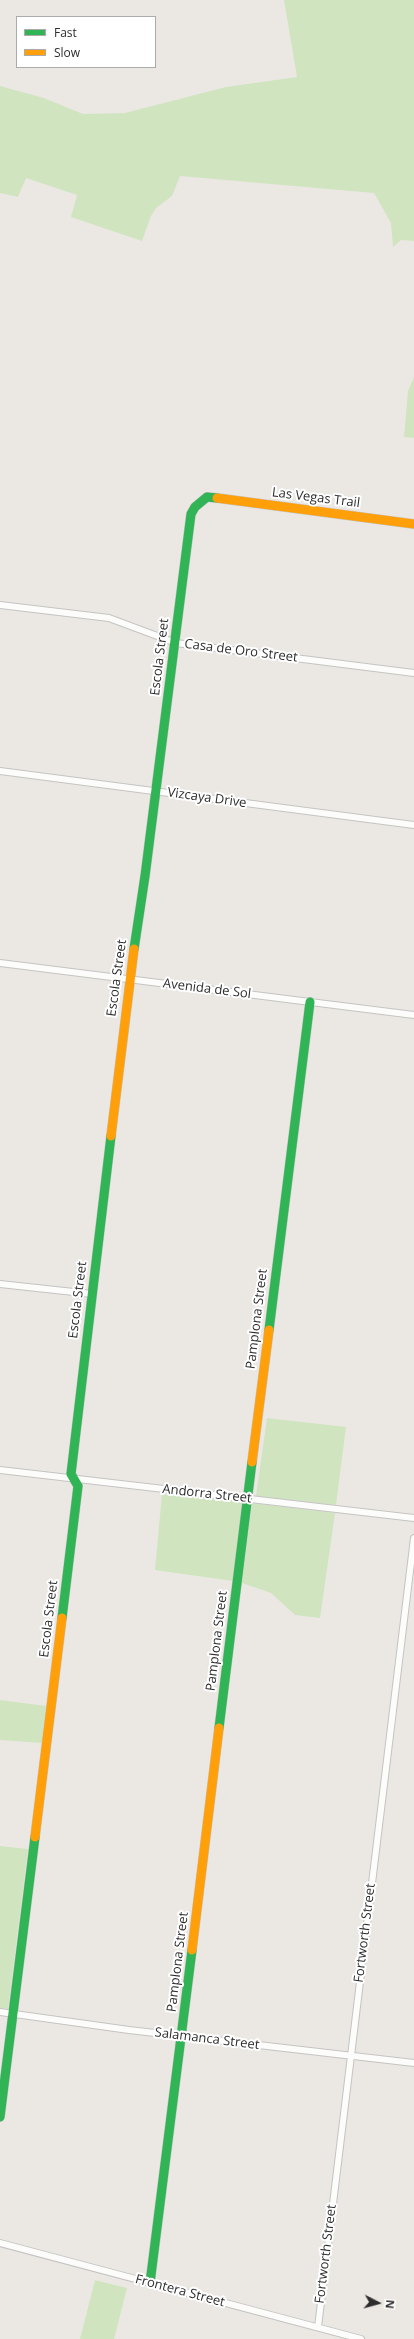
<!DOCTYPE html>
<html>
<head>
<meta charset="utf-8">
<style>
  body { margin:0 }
  #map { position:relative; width:414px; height:2339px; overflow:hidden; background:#ebe8e4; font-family:"Open Sans",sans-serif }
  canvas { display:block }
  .legend { position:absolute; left:16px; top:16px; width:140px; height:52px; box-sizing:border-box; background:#fff; border:1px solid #ababab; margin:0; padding:5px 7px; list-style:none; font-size:12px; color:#2d2d2d }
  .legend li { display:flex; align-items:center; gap:8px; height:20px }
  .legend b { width:20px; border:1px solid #ababab }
  .north { position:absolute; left:358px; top:2283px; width:40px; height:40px; -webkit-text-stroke:3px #fff; paint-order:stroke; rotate:96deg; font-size:11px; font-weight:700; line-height:16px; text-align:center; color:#2d2d2d }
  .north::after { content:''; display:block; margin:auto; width:14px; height:18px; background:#2d2d2d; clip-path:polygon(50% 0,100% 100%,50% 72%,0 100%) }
</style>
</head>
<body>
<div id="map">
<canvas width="414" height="2339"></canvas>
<ul class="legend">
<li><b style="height:5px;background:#30b455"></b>Fast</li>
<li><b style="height:5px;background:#ff9f0a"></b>Slow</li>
</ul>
<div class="north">N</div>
</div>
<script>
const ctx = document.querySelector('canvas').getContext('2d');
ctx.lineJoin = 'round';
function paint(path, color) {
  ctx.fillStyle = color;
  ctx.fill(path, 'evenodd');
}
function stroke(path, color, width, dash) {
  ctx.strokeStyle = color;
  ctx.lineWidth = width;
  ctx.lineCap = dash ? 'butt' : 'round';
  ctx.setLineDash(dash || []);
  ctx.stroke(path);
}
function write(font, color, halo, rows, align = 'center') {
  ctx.font = font + ' "Open Sans",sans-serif';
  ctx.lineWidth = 4;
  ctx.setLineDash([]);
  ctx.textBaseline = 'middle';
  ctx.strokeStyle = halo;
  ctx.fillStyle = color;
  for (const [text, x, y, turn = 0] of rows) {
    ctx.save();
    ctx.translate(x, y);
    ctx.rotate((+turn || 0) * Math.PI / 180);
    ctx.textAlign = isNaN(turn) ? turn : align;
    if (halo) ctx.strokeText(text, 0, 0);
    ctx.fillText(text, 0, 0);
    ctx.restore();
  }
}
paint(new Path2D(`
  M 284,0 L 414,0 L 414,241 L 401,240 L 393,247 L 391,223 L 374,193 L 180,176 L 172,196 L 156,208 L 151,216 L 142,241 L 71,217 L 77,195 L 26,178 L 18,197 L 0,193 L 0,86 L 44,98 L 83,114 L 125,113 L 226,87 L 297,77 Z
  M 414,377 L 414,438 L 404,437 L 408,391 Z
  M 267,1418 L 346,1427 L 336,1505 L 256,1496 Z
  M 162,1494 L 243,1502 L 233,1581 L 155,1570 Z
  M 252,1503 L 335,1513 L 320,1618 L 295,1615 L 271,1593 L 242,1583 Z
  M 0,1700 L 46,1706 L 42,1743 L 0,1740 Z
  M 0,1846 L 28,1849 L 8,2009 L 0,2008 Z
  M 95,2280 L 127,2288 L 114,2339 L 80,2339 Z`), '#d0e4c0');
const street = new Path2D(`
  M 0,605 L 109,618 L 176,643 L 414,673
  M 0,771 L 414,825
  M 0,963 L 414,1015
  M 0,1284 L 92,1294
  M 0,1470 L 414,1518
  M 0,2012 L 129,2030 L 414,2063
  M 0,2243 L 361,2339
  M 318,2327 L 414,1538`);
const fast = new Path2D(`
  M 134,949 L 145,876 L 191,514 L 195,507 L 207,497 L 217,498
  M 269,1330 L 310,1002
  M 62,1618 L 78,1486 L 71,1474 L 111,1136
  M 219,1728 L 252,1462
  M 0,2117 L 35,1837
  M 150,2283 L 192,1950`);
const slow = new Path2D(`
  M 217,498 L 414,524
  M 111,1136 L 134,949
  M 252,1462 L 269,1330
  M 35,1837 L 62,1618
  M 192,1950 L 219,1728`);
stroke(street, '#c5c4c3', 8);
stroke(fast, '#c5c4c3', 10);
stroke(slow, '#c5c4c3', 10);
stroke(street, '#fcfcfb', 6);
stroke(fast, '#30b455', 9);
stroke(slow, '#ff9f0a', 9);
write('13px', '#2d2d2d', '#fff', [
  ["Las Vegas Trail",316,498,7],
  ["Casa de Oro Street",241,651,7],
  ["Escola Street",160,657,-83],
  ["Vizcaya Drive",207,798,8],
  ["Escola Street",117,978,-82],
  ["Avenida de Sol",207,989,7],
  ["Escola Street",78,1300,-83],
  ["Pamplona Street",257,1319,-83],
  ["Andorra Street",207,1494,6],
  ["Escola Street",49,1619,-83],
  ["Pamplona Street",217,1641,-83],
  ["Fortworth Street",365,1933,-83],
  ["Pamplona Street",178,1962,-83],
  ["Salamanca Street",207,2039,7],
  ["Fortworth Street",326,2254,-83],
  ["Frontera Street",180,2291,15]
]);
</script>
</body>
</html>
